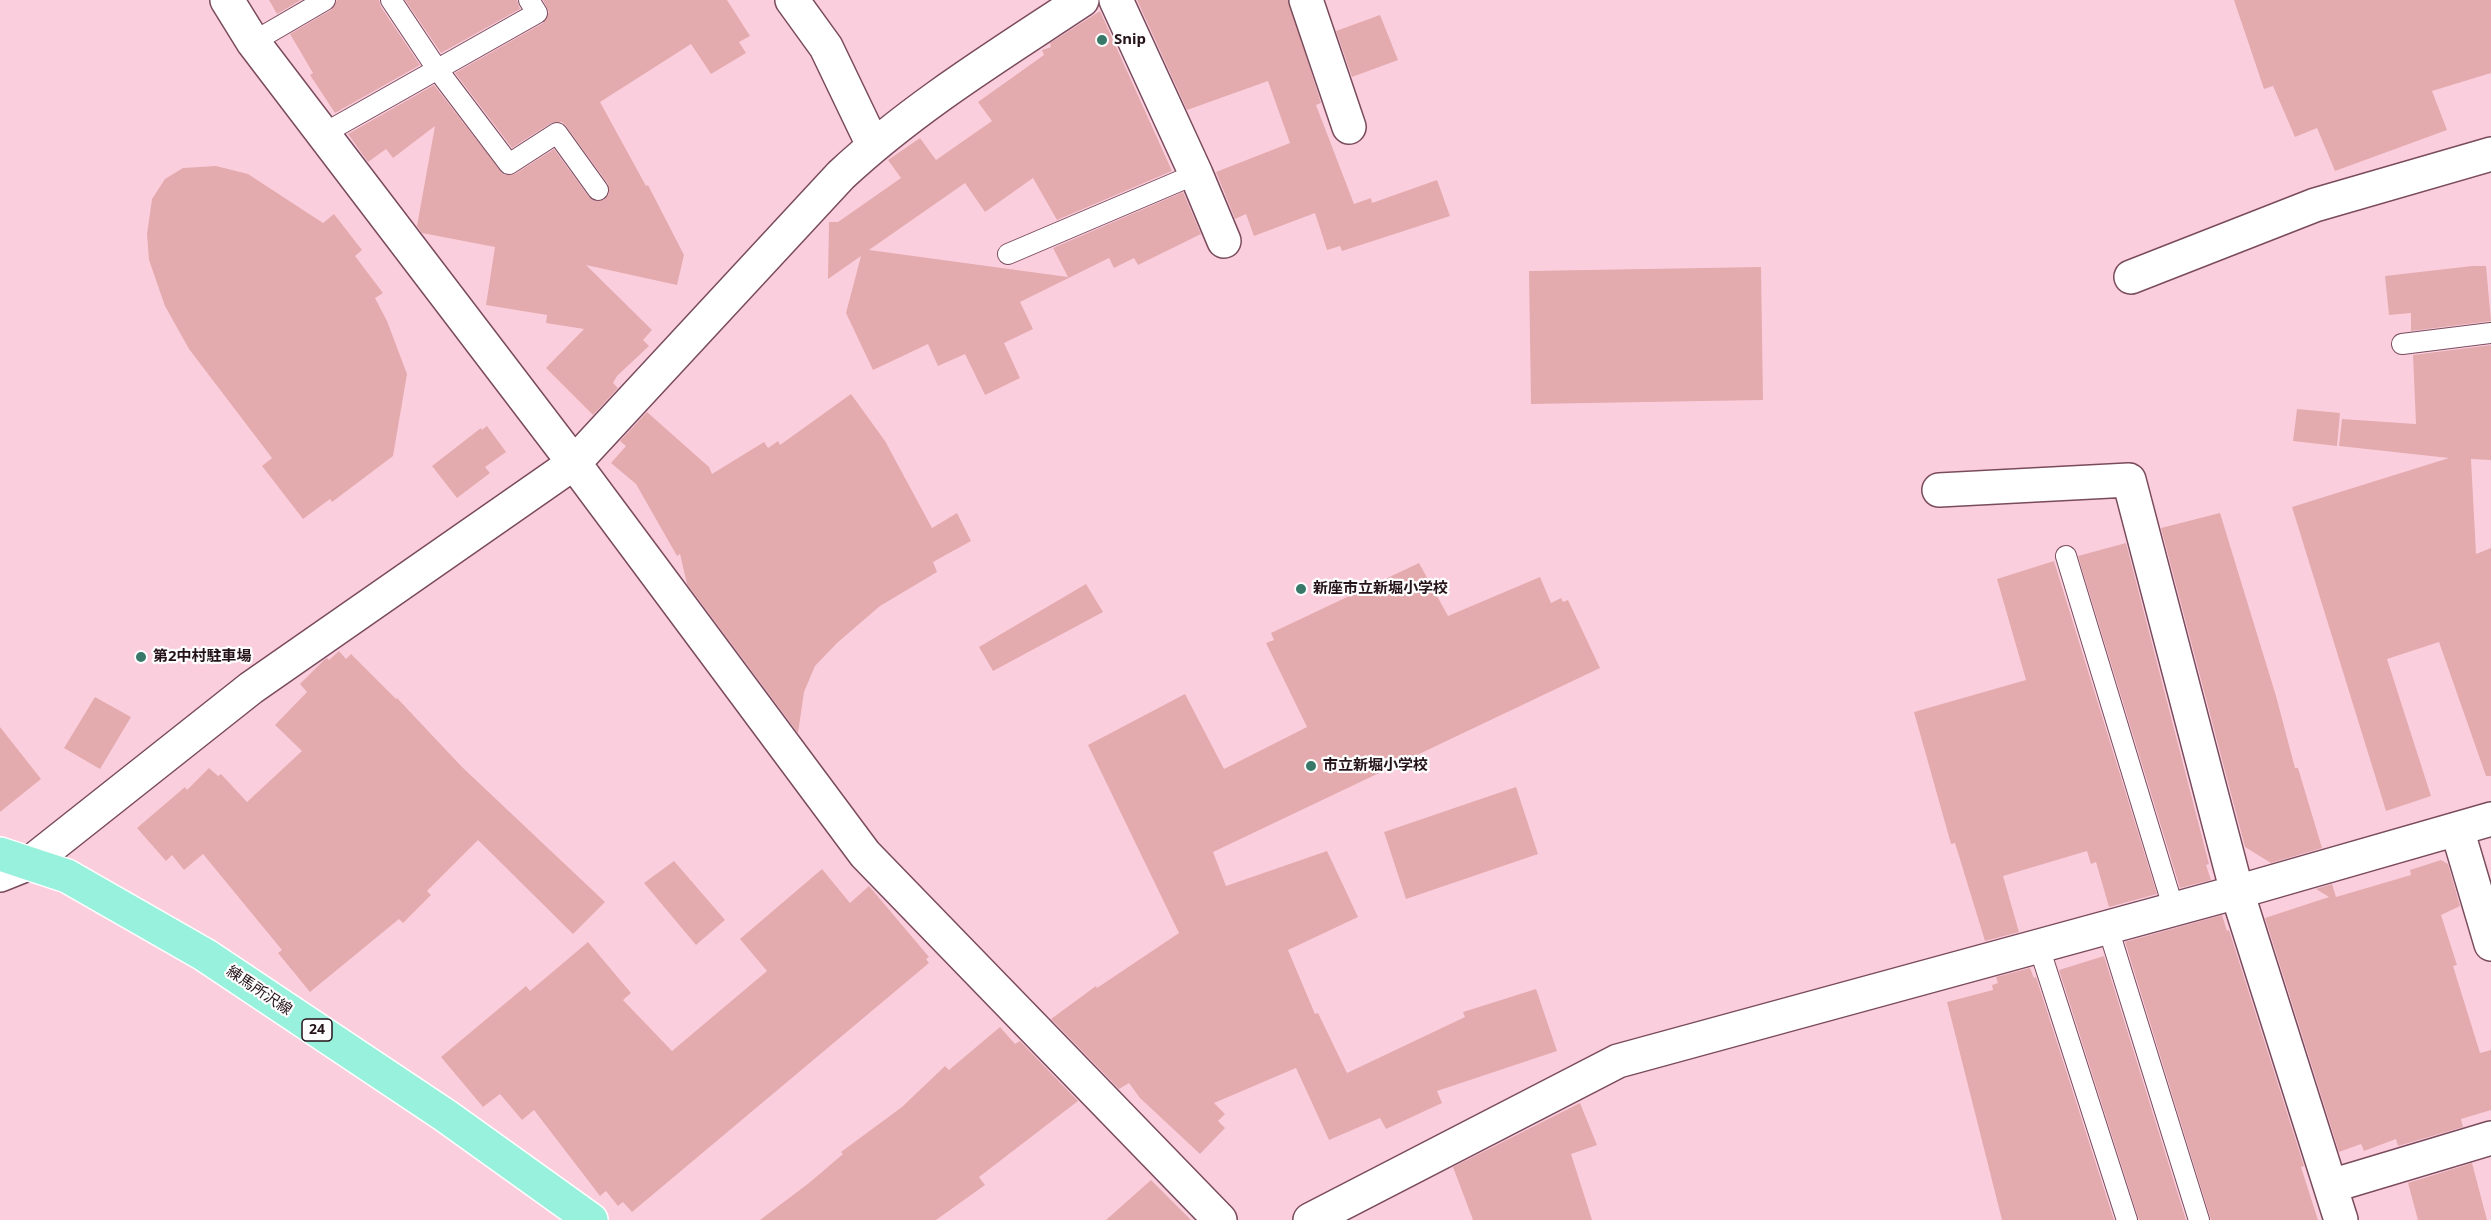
<!DOCTYPE html>
<html>
<head>
<meta charset="utf-8">
<style>
  body { margin:0 }
  canvas { display:block; background:#fbcede }
</style>
</head>
<body>
<canvas width="2491" height="1220"></canvas>
<script>
const ctx = document.querySelector('canvas').getContext('2d');
ctx.lineJoin = 'round';
function paint(path, color) {
  ctx.fillStyle = color;
  ctx.fill(path, 'evenodd');
}
function stroke(path, color, width, dash) {
  ctx.strokeStyle = color;
  ctx.lineWidth = width;
  ctx.lineCap = dash ? 'butt' : 'round';
  ctx.setLineDash(dash || []);
  ctx.stroke(path);
}
function write(font, color, halo, rows, align = 'center') {
  ctx.font = font + ' "Noto Sans","Noto Sans JP",sans-serif';
  ctx.lineWidth = 4.5;
  ctx.setLineDash([]);
  ctx.textBaseline = 'middle';
  ctx.strokeStyle = halo;
  ctx.fillStyle = color;
  for (const [text, x, y, turn = 0] of rows) {
    ctx.save();
    ctx.translate(x, y);
    ctx.rotate((+turn || 0) * Math.PI / 180);
    ctx.textAlign = isNaN(turn) ? turn : align;
    if (halo) ctx.strokeText(text, 0, 0);
    ctx.fillText(text, 0, 0);
    ctx.restore();
  }
}
paint(new Path2D(`
  M 269,0 L 301,0 L 277,14 Z
  M 337,0 L 379,0 L 381,7 L 420,65 L 335,113 L 310,75 L 313,73 L 290,34 L 331,10 Z
  M 405,0 L 517,0 L 520,9 L 441,53 Z
  M 543,0 L 727,0 L 750,36 L 739,42 L 746,53 L 711,74 L 691,44 L 600,102 L 646,186 L 648,185 L 684,255 L 677,285 L 586,265 L 652,330 L 643,340 L 649,346 L 617,376 L 613,383 L 618,388 L 593,415 L 546,368 L 584,329 L 546,323 L 547,315 L 486,305 L 495,247 L 422,233 L 417,226 L 435,126 L 393,158 L 386,149 L 368,162 L 348,134 L 434,85 L 504,175 L 515,174 L 554,149 L 589,197 L 594,201 L 604,200 L 609,194 L 608,184 L 566,126 L 562,122 L 551,123 L 512,148 L 455,73 L 543,23 L 549,12 Z
  M 1137,0 L 1288,0 L 1321,103 L 1316,105 L 1354,204 L 1371,198 L 1372,203 L 1437,180 L 1450,216 L 1342,251 L 1340,246 L 1327,250 L 1315,213 L 1254,236 L 1246,214 L 1235,219 L 1216,172 L 1290,143 L 1268,81 L 1187,110 Z
  M 2234,0 L 2491,0 L 2491,73 L 2432,91 L 2447,130 L 2335,171 L 2317,128 L 2295,137 L 2273,86 L 2264,89 Z
  M 1100,11 L 1172,171 L 1057,220 L 1033,178 L 985,212 L 965,183 L 869,250 L 1068,277 L 1053,248 L 1183,192 L 1201,234 L 1138,265 L 1134,258 L 1114,268 L 1109,258 L 1020,302 L 1033,329 L 1004,343 L 1020,378 L 985,395 L 965,354 L 938,366 L 928,344 L 873,370 L 846,313 L 861,256 L 828,279 L 829,222 L 838,222 L 901,178 L 888,160 L 920,138 L 936,160 L 992,121 L 978,102 L 1044,55 L 1042,50 L 1051,47 L 1050,43 Z
  M 1380,15 L 1398,60 L 1352,77 L 1336,31 Z
  M 216,166 L 248,174 L 323,223 L 334,214 L 362,250 L 355,256 L 383,293 L 375,298 L 387,321 L 407,374 L 393,456 L 332,502 L 330,499 L 303,519 L 262,466 L 272,458 L 189,349 L 165,306 L 149,260 L 147,234 L 152,199 L 165,179 L 183,168 Z
  M 2472,266 L 2486,266 L 2491,321 L 2411,331 L 2411,313 L 2389,315 L 2385,276 Z
  M 1761,267 L 1763,400 L 1531,404 L 1529,271 Z
  M 2491,345 L 2491,460 L 2471,459 L 2476,554 L 2491,548 L 2491,776 L 2486,776 L 2439,642 L 2387,659 L 2431,796 L 2386,811 L 2292,507 L 2449,458 L 2339,446 L 2342,419 L 2416,424 L 2413,355 Z
  M 851,394 L 885,441 L 932,528 L 957,513 L 971,541 L 933,562 L 937,572 L 880,606 L 837,643 L 815,666 L 804,692 L 798,733 L 687,584 L 680,554 L 677,556 L 636,484 L 611,463 L 626,446 L 620,441 L 647,412 L 709,467 L 712,474 L 764,442 L 768,448 L 778,441 L 780,445 Z
  M 2297,409 L 2340,413 L 2337,446 L 2293,441 Z
  M 487,426 L 506,452 L 485,467 L 490,473 L 457,498 L 432,466 L 481,428 L 482,430 Z
  M 2220,513 L 2276,696 L 2295,768 L 2298,768 L 2322,848 L 2271,863 L 2245,847 L 2161,528 Z
  M 2126,543 L 2209,864 L 2206,865 L 2211,880 L 2180,888 L 2078,556 Z
  M 2054,561 L 2157,894 L 2109,907 L 2096,862 L 2091,864 L 2087,851 L 2003,876 L 2019,932 L 1985,941 L 1955,843 L 1951,844 L 1914,712 L 2026,680 L 1997,579 Z
  M 1419,563 L 1448,616 L 1540,577 L 1551,603 L 1561,598 L 1563,602 L 1568,600 L 1600,668 L 1213,852 L 1226,886 L 1327,851 L 1358,917 L 1288,950 L 1315,1014 L 1318,1013 L 1347,1073 L 1465,1017 L 1463,1012 L 1536,989 L 1557,1051 L 1437,1091 L 1442,1103 L 1386,1129 L 1380,1118 L 1329,1140 L 1296,1068 L 1214,1103 L 1225,1114 L 1218,1121 L 1225,1128 L 1200,1154 L 1140,1098 L 1129,1083 L 1119,1089 L 1051,1019 L 1096,986 L 1097,988 L 1179,933 L 1088,745 L 1185,694 L 1224,769 L 1307,727 L 1266,643 L 1274,640 L 1271,633 Z
  M 1086,584 L 1103,612 L 993,671 L 979,647 Z
  M 339,651 L 346,659 L 351,654 L 396,699 L 397,698 L 462,767 L 605,902 L 573,934 L 478,840 L 427,891 L 431,895 L 403,923 L 399,919 L 310,992 L 278,953 L 282,950 L 203,854 L 184,870 L 172,855 L 166,861 L 137,828 L 185,787 L 187,790 L 209,768 L 218,776 L 221,774 L 247,802 L 302,751 L 275,725 L 307,692 L 300,684 L 324,660 L 327,658 L 329,660 Z
  M 95,697 L 131,717 L 100,769 L 64,748 Z
  M 0,727 L 41,779 L 0,812 Z
  M 1516,787 L 1538,854 L 1406,899 L 1384,832 Z
  M 2441,860 L 2448,864 L 2460,906 L 2441,915 L 2457,965 L 2453,966 L 2480,1053 L 2491,1050 L 2491,1110 L 2461,1119 L 2463,1127 L 2398,1146 L 2396,1139 L 2364,1151 L 2361,1144 L 2339,1152 L 2265,918 L 2329,897 L 2316,889 L 2332,884 L 2336,897 L 2411,875 L 2410,870 Z
  M 674,861 L 725,920 L 696,945 L 644,883 Z
  M 822,869 L 850,903 L 869,886 L 929,957 L 926,959 L 929,963 L 632,1212 L 623,1202 L 618,1206 L 606,1191 L 600,1196 L 534,1110 L 522,1120 L 500,1094 L 483,1107 L 441,1057 L 526,986 L 530,991 L 588,942 L 631,993 L 623,1000 L 672,1051 L 767,971 L 740,939 Z
  M 2222,915 L 2227,931 L 2229,930 L 2304,1166 L 2301,1167 L 2318,1220 L 2211,1220 L 2125,942 Z
  M 2104,956 L 2186,1220 L 2139,1220 L 2059,970 Z
  M 2030,968 L 2034,978 L 2036,977 L 2114,1220 L 2002,1220 L 1947,1002 L 1993,990 L 1992,985 L 1998,983 L 1996,977 Z
  M 1000,1027 L 1015,1044 L 1020,1041 L 1078,1101 L 979,1177 L 985,1185 L 936,1220 L 760,1220 L 809,1183 L 843,1154 L 841,1152 L 902,1107 L 945,1066 L 949,1070 Z
  M 1580,1103 L 1597,1145 L 1571,1154 L 1592,1220 L 1473,1220 L 1453,1167 Z
  M 2472,1163 L 2487,1220 L 2418,1220 L 2408,1183 Z
  M 1151,1180 L 1191,1220 L 1106,1220 Z`), '#e4abae');
const service = new Path2D(`
  M 391,0 L 437,69 L 509,164 L 557,133 L 598,190
  M 253,42 L 325,0
  M 323,134 L 537,13 L 529,0
  M 1008,254 L 1196,174
  M 2402,344 L 2491,333
  M 2066,556 L 2174,910
  M 2108,928 L 2199,1220
  M 2039,947 L 2127,1220`);
const minor = new Path2D(`
  M 227,0 L 253,42 L 574,463 L 865,854 L 1220,1220
  M 792,0 L 826,47 L 873,145
  M 1116,0 L 1196,174 L 1224,241
  M 1306,0 L 1349,127
  M 2131,277 L 2315,205 L 2491,154
  M 1939,490 L 2129,480 L 2237,892 L 2341,1220
  M 2457,829 L 2491,944
  M 0,875 L 30,863 L 251,688 L 574,463 L 841,175 C 914,107 999,55 1082,0
  M 2331,1186 L 2491,1138
  M 1310,1220 L 1618,1061 L 2237,892 L 2491,819`);
const primary = new Path2D(`
  M 0,854 L 67,876 L 205,955 L 446,1116 L 591,1220`);
stroke(service, '#794b5d', 22);
stroke(minor, '#794b5d', 36);
stroke(primary, '#fff', 36);
stroke(service, '#fff', 20);
stroke(minor, '#fff', 33);
stroke(primary, '#98f1dd', 33);
for (const [x, y, r, color] of [
  [1102,40,6,"#377868"],
  [1301,589,6,"#377868"],
  [141,657,6,"#377868"],
  [1311,766,6,"#377868"]
]) {
  const dot = new Path2D();
  dot.arc(x, y, r, 0, 2 * Math.PI);
  ctx.fillStyle = color;
  ctx.fill(dot);
  stroke(dot, '#fdfdfd', 2);
}
for (const [x, y, w] of [
  [317,1030,30]
]) {
  const box = new Path2D();
  box.roundRect(x - w / 2, y - 11, w, 22, 4.5);
  ctx.fillStyle = '#fdfdfd';
  ctx.fill(box);
  stroke(box, '#25131a', 1.5);
}
write('bold 14px', '#25131a', null, [
  ["24",317,1030]
]);
write('bold 15px', '#25131a', '#fdfdfd', [
  ["Snip",1114,40],
  ["新座市立新堀小学校",1313,589],
  ["第2中村駐車場",153,657],
  ["市立新堀小学校",1323,766]
], 'left');
write('15px', '#25131a', '#fdfdfd', [
  ["練馬所沢線",259,991,34]
]);
</script>
</body>
</html>
